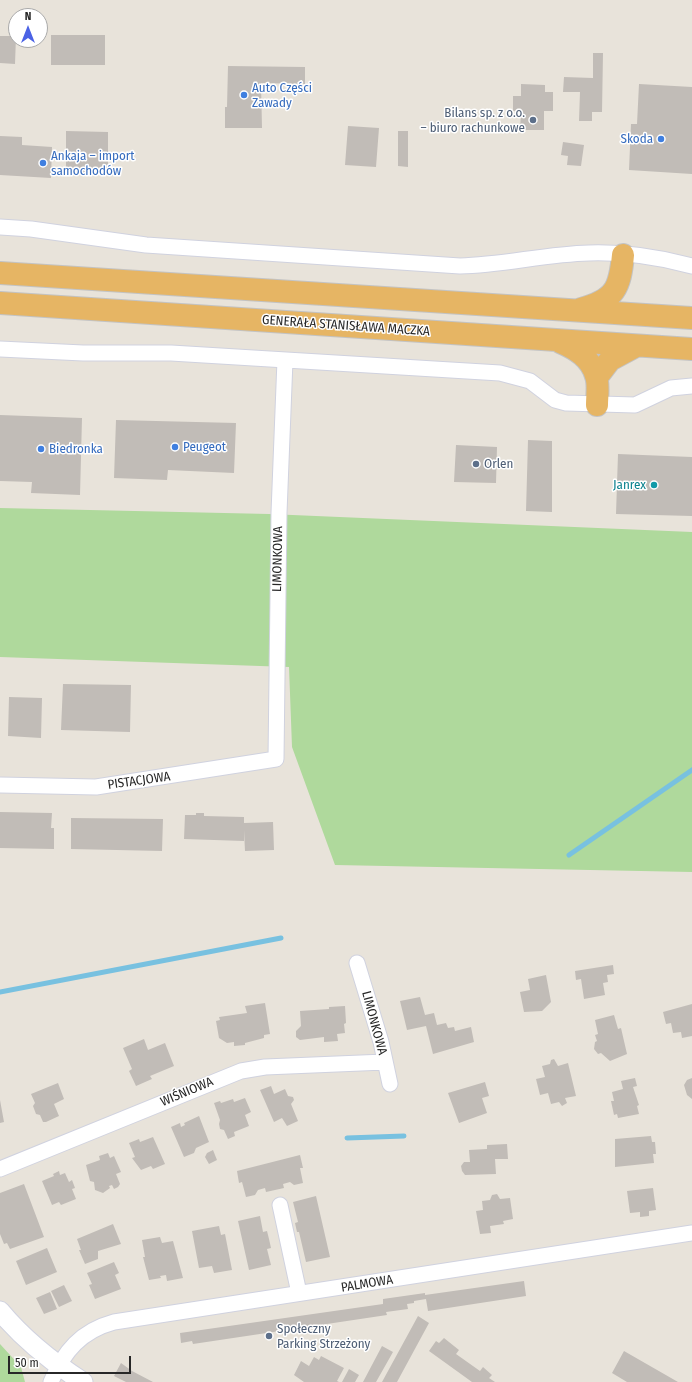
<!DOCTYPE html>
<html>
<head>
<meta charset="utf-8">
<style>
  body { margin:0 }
  #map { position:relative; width:692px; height:1382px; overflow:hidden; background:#e8e3da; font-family:"Fira Sans Condensed",sans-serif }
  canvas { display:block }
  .north { position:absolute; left:8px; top:8px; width:40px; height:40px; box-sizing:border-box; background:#fff; border:1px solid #a9a9a9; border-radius:50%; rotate:0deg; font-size:11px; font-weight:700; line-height:16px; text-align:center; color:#272727 }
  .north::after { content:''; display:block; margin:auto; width:14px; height:18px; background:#4b62e5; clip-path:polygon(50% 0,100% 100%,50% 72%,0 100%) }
  .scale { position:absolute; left:8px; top:1356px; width:123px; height:18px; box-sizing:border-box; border:2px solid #272727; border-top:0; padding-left:5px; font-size:12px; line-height:14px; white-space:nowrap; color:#272727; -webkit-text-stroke:3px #fff; paint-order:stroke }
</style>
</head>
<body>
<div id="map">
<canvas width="692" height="1382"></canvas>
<div class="north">N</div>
<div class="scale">50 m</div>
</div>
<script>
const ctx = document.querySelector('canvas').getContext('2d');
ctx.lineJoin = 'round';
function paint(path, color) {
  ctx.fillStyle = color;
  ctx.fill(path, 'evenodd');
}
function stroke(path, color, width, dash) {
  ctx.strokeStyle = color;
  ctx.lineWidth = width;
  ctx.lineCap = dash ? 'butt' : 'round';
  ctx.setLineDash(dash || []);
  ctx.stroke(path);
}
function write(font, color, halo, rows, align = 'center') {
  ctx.font = font + ' "Fira Sans Condensed",sans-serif';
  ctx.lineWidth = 3;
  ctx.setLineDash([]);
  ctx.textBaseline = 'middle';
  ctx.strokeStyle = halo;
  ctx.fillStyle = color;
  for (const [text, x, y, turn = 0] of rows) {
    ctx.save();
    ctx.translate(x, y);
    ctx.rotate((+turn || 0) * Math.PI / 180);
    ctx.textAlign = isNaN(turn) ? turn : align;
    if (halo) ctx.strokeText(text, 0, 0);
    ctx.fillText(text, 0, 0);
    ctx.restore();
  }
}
paint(new Path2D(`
  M 0,508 L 269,514 L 692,532 L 692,872 L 335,865 L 292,747 L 289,667 L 0,657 Z
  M 0,1344 L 21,1367 L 25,1382 L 0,1382 Z`), '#afd99c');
stroke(new Path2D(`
  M 569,855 L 692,770
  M 0,992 L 281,938
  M 347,1138 L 404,1136`), '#78c1e0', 5);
paint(new Path2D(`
  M 51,35 L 105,35 L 105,65 L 51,65 Z
  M 0,36 L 16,36 L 15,64 L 0,63 Z
  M 593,53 L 603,53 L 602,112 L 592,112 L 592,121 L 579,121 L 580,92 L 563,92 L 564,77 L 593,78 Z
  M 228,66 L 305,67 L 305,84 L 261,83 L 262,128 L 225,128 L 225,107 L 227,107 Z
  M 521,84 L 545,85 L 545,92 L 553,92 L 553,111 L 544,111 L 544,130 L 520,130 L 521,111 L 513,111 L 513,96 L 521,96 Z
  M 639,84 L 692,87 L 692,174 L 629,170 L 631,124 L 637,124 Z
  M 348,126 L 379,128 L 376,167 L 345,165 Z
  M 66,131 L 108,132 L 108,174 L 66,173 Z
  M 398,131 L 408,131 L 408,167 L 398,166 Z
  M 0,136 L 22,137 L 22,145 L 52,147 L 51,178 L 0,175 Z
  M 563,142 L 584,145 L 581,166 L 567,165 L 568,156 L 561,155 Z
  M 0,415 L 82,418 L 80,495 L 31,493 L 32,482 L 0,481 Z
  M 116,420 L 236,423 L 234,473 L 168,470 L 167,480 L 114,478 Z
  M 528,440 L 552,441 L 552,512 L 526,511 Z
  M 456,445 L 497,447 L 496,483 L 454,482 Z
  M 618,454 L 692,457 L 692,516 L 616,514 Z
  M 63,684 L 131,685 L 130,732 L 61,730 Z
  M 9,697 L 42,698 L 41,738 L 8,736 Z
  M 0,812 L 52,813 L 51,828 L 54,828 L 54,849 L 0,848 Z
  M 196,813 L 204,813 L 204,816 L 244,817 L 244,823 L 273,822 L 274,850 L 245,851 L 244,830 L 244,841 L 184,839 L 185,815 L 196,815 Z
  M 71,818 L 163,819 L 162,851 L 71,849 Z
  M 613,965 L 614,974 L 607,975 L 608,982 L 603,983 L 605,995 L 584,999 L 581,979 L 576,980 L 575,971 Z
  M 546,975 L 551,1002 L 542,1011 L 524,1012 L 520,992 L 530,990 L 528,979 Z
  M 420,997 L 425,1015 L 434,1013 L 437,1025 L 446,1023 L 448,1028 L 454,1027 L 455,1031 L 471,1027 L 474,1042 L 433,1054 L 426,1026 L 407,1030 L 400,1001 Z
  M 265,1003 L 270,1034 L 264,1035 L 264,1038 L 245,1043 L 245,1045 L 234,1046 L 234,1042 L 227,1043 L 219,1038 L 216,1021 L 220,1020 L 219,1017 L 247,1013 L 245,1006 Z
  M 692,1004 L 692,1036 L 682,1038 L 681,1032 L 673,1033 L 671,1023 L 666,1024 L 663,1012 Z
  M 345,1006 L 346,1023 L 344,1024 L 345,1033 L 337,1034 L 338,1041 L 324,1042 L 324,1037 L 300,1040 L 296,1037 L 296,1031 L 301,1026 L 300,1011 L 329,1009 L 329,1007 Z
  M 614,1015 L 618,1029 L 621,1028 L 627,1054 L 610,1061 L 601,1053 L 598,1054 L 594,1049 L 595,1042 L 597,1041 L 595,1035 L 598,1034 L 595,1020 Z
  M 144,1039 L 148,1050 L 165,1043 L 174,1066 L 150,1076 L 152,1079 L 136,1086 L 129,1071 L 132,1069 L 123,1048 Z
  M 554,1059 L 558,1066 L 568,1063 L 576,1096 L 565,1098 L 567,1103 L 562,1106 L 559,1102 L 551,1104 L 548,1093 L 540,1095 L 536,1079 L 545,1077 L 542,1066 L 550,1064 L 551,1060 Z
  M 635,1078 L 637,1086 L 633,1087 L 639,1105 L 637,1106 L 639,1114 L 618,1118 L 617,1114 L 614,1115 L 611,1101 L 614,1101 L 612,1092 L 623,1089 L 621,1081 Z
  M 692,1078 L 692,1099 L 687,1095 L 684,1085 L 687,1080 Z
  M 485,1082 L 489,1096 L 482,1098 L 487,1113 L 459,1123 L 448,1093 Z
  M 58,1083 L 64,1099 L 54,1104 L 59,1116 L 46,1122 L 43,1122 L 40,1115 L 36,1114 L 33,1106 L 35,1103 L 31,1094 Z
  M 271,1086 L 274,1094 L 285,1089 L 288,1096 L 293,1097 L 294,1100 L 291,1104 L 298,1121 L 287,1126 L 282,1118 L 274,1122 L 260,1090 Z
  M 245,1098 L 251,1112 L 245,1115 L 249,1126 L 234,1132 L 235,1136 L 228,1139 L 224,1130 L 220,1129 L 219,1124 L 220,1120 L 214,1103 L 220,1101 L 221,1103 L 233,1099 L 234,1102 Z
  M 0,1100 L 4,1122 L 0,1123 Z
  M 199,1116 L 209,1142 L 196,1148 L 194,1153 L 184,1157 L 171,1127 L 180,1123 L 181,1127 L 185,1125 L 184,1123 Z
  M 651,1136 L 652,1142 L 655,1142 L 656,1154 L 653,1154 L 654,1163 L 615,1167 L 615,1139 Z
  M 153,1137 L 165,1164 L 153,1169 L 151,1166 L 141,1170 L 132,1158 L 135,1157 L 129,1143 L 139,1139 L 140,1142 Z
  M 507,1144 L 508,1159 L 495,1159 L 496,1174 L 465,1175 L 462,1171 L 461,1166 L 464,1162 L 470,1162 L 469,1150 L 487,1149 L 487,1145 Z
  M 213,1150 L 217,1160 L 209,1164 L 205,1157 L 207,1153 Z
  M 108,1153 L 110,1158 L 114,1156 L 121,1172 L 116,1174 L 120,1184 L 118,1187 L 114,1189 L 112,1185 L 109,1186 L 110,1188 L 103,1193 L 95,1190 L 94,1182 L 90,1181 L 86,1165 L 100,1160 L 99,1156 Z
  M 300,1155 L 303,1168 L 300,1168 L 303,1183 L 294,1185 L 290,1182 L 283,1184 L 284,1188 L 266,1192 L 265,1188 L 258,1190 L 255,1195 L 246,1197 L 242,1182 L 239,1183 L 237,1171 Z
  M 59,1171 L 60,1175 L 65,1173 L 69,1182 L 72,1180 L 75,1188 L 72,1189 L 76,1199 L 61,1205 L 59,1202 L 52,1205 L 42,1181 L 54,1176 L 53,1174 Z
  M 24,1184 L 44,1237 L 10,1249 L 7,1243 L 4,1244 L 0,1234 L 0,1193 Z
  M 653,1188 L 656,1210 L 649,1211 L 649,1216 L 640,1217 L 640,1212 L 630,1213 L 627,1191 Z
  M 497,1194 L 500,1199 L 510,1198 L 513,1219 L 503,1221 L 504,1224 L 490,1226 L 491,1233 L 480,1234 L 476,1211 L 483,1210 L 482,1201 L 490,1200 L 492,1195 Z
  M 316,1196 L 330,1257 L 306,1262 L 299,1232 L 297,1232 L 295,1223 L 298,1222 L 293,1202 Z
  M 260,1216 L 263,1232 L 267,1231 L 269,1239 L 271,1248 L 267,1249 L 271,1265 L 249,1270 L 238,1221 Z
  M 113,1224 L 121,1244 L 98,1251 L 98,1259 L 85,1264 L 79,1250 L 81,1250 L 77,1239 Z
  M 219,1226 L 221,1235 L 225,1234 L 232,1270 L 214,1273 L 212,1266 L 199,1268 L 192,1231 Z
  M 160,1237 L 162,1243 L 173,1241 L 183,1278 L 167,1281 L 166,1275 L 160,1276 L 161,1278 L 149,1280 L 143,1257 L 145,1257 L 142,1240 Z
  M 47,1248 L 57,1272 L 26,1285 L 16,1261 Z
  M 114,1262 L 119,1273 L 115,1275 L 121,1289 L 95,1299 L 89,1285 L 92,1284 L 87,1273 Z
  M 524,1281 L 526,1296 L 428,1311 L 426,1299 L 414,1301 L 414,1303 L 407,1304 L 408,1309 L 386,1312 L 387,1315 L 193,1344 L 192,1341 L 181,1343 L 180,1333 L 383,1304 L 383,1299 L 425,1293 L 425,1295 Z
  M 64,1285 L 72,1301 L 59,1307 L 51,1291 Z
  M 50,1292 L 57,1309 L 44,1314 L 36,1298 Z
  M 418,1316 L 429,1323 L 397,1382 L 382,1382 Z
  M 444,1338 L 459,1350 L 456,1354 L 480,1371 L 483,1367 L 492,1375 L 489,1378 L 495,1382 L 472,1382 L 429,1351 L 436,1341 L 439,1343 Z
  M 382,1346 L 393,1352 L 376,1382 L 363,1382 Z
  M 624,1351 L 678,1382 L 627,1382 L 612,1373 Z
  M 321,1356 L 344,1368 L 337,1381 L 339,1382 L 304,1382 L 294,1375 L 301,1361 L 309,1366 L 314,1357 L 319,1360 Z
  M 121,1363 L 132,1371 L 153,1382 L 126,1382 L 114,1376 Z
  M 349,1369 L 359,1375 L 355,1382 L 342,1382 Z`), '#c1bcb7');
const minor = new Path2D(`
  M 0,227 L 31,229 L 146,245 L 460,266 C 503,265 546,254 589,253 C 623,252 659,257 692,266
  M 0,349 L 83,353 L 171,353 L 500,373 L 530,381 L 555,400 L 566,403 L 635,405 L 671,388 L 692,386
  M 0,785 L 96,787 L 276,759 L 279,513 L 285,360
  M 357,963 L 381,1042 L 390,1084
  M 0,1169 L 241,1071 L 265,1067 L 385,1062
  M 280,1205 L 299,1293
  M 51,1382 C 64,1351 81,1331 114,1322 L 692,1233`);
const tertiary = new Path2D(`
  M 0,1311 C 24,1340 52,1362 83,1382`);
const trunk = new Path2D(`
  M 0,273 L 692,318
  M 0,303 L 692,349
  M 581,309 C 615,300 620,288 623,255
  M 560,342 C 576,349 591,358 596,376 C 599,384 597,396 597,405
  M 597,377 L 610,360 L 636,346`);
stroke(minor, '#d0d2df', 17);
stroke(tertiary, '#d0d2df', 21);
stroke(trunk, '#c3c3c3', 24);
stroke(minor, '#fff', 15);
stroke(tertiary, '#fff', 19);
stroke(trunk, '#e6b564', 22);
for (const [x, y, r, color] of [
  [244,95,4,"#3f7fe0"],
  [533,120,4,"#5c6f8a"],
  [661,139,4,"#3f7fe0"],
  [43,163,4,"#3f7fe0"],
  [175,447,4,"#3f7fe0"],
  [41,449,4,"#3f7fe0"],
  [476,464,4,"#5c6f8a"],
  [654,485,4,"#0f9aa8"],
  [269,1336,4,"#5c6f8a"]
]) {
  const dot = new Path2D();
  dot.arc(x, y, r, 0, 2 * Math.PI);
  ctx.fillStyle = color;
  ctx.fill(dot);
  stroke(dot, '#fff', 1.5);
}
write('13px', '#366cbe', '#fff', [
  ["Auto Części",252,88],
  ["Zawady",252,103],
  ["Skoda",653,139,"right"],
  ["Ankaja – import",51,156],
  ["samochodów",51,171],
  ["Peugeot",183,447],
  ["Biedronka",49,449]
], 'left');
write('13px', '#4e5e75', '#fff', [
  ["Bilans sp. z o.o.",525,113,"right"],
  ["– biuro rachunkowe",525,128,"right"],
  ["Orlen",484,464],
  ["Społeczny",277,1329],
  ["Parking Strzeżony",277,1344]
], 'left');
write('13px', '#272727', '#fff', [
  ["GENERAŁA STANISŁAWA MACZKA",346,326,4],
  ["LIMONKOWA",278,559,-89],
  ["PISTACJOWA",139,781,-8],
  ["LIMONKOWA",374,1023,75],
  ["WIŚNIOWA",187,1092,-23],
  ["PALMOWA",367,1284,-9]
]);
write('13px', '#0d838f', '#fff', [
  ["Janrex",646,485]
], 'right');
</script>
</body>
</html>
